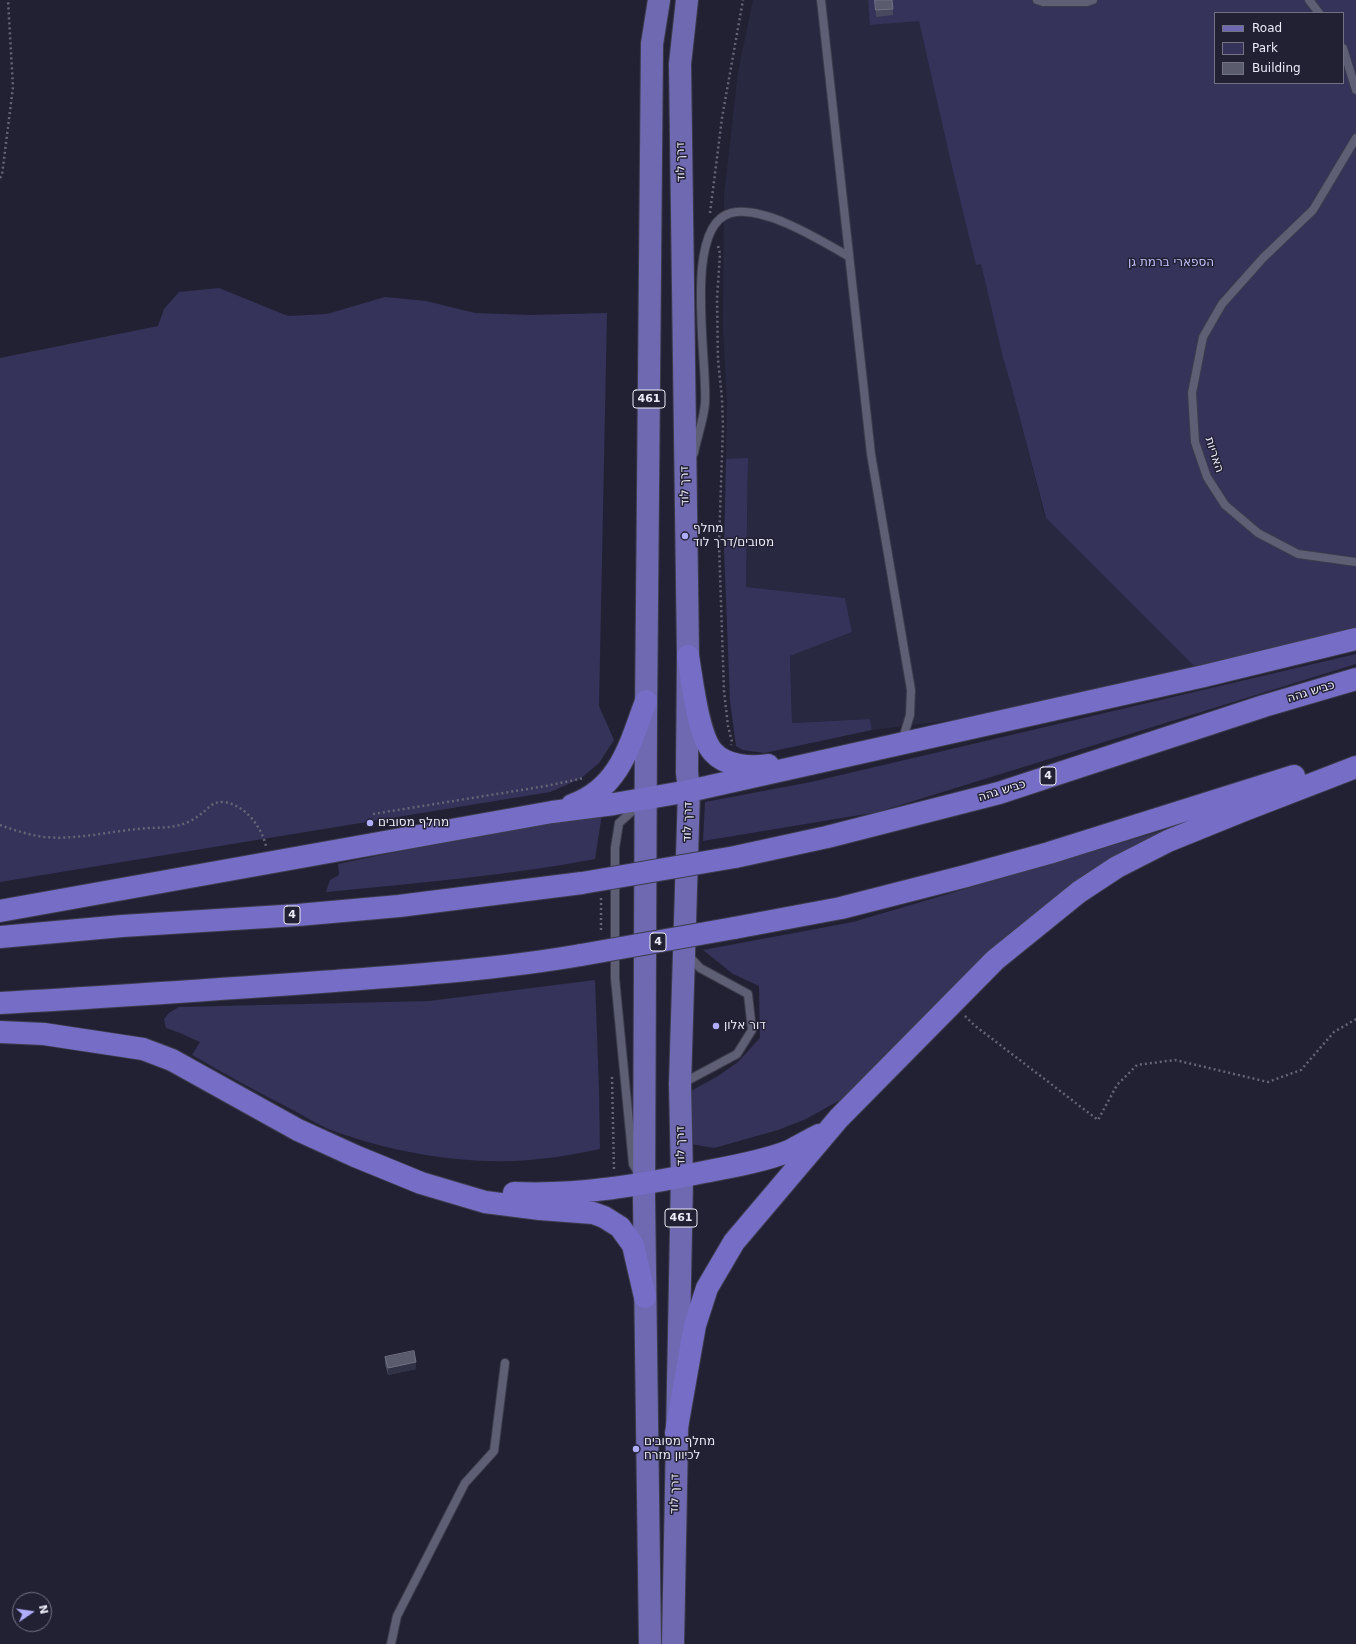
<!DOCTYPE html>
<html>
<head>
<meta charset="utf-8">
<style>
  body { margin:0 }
  #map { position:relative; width:1356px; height:1644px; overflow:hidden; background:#222134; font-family:"DejaVu Sans",sans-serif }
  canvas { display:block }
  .legend { position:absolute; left:1214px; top:12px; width:130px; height:72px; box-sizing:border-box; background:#222134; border:1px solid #727282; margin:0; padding:5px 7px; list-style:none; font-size:12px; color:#ebebf8 }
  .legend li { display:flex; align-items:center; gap:8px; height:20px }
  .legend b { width:20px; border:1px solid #727282 }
  .north { position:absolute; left:12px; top:1592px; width:40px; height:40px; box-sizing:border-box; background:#222134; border:1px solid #727282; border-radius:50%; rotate:77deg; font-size:11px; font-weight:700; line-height:16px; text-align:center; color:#ebebf8 }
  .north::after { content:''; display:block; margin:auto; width:14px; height:18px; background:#b0aefa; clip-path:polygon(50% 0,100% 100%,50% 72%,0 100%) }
</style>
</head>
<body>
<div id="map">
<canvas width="1356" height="1644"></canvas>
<ul class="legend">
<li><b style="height:5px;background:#6f69b1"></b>Road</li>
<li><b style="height:11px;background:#353359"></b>Park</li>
<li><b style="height:11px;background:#5b5b6e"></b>Building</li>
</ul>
<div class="north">N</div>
</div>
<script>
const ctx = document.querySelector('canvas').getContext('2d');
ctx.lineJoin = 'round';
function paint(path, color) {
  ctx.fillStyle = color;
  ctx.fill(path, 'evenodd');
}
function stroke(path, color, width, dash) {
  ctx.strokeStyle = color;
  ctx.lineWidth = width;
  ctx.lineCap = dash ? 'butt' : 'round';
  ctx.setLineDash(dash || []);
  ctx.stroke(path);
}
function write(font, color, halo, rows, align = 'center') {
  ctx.font = font + ' "DejaVu Sans",Heebo,sans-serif';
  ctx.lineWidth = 3;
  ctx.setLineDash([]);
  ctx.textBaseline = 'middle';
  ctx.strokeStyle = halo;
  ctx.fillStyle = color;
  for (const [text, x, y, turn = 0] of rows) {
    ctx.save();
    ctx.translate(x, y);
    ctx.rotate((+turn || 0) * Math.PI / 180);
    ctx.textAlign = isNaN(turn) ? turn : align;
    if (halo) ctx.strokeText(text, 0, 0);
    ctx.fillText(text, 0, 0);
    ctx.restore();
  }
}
paint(new Path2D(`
  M 753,0 L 868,0 L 871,25 L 919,20 L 951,163 L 976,264 L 981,264 L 1003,358 L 1011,385 L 1045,517 L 1194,666 L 1171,679 L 968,718 L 872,730 L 870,719 L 792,723 L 790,656 L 852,632 L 845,598 L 746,587 L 748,459 L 726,459 L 727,402 L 723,329 L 724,196 L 738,72 Z`), '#292841');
paint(new Path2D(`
  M 868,0 L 1356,0 L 1356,634 L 1194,666 L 1046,518 L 1011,385 L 1003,358 L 981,264 L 976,265 L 951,163 L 919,21 L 870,25 ZM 1215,13 L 1343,13 L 1343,83 L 1215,83 Z
  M 219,288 L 288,316 L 327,314 L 385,297 L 426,301 L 475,313 L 530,315 L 607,313 L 599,706 L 614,740 L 599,763 L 580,779 L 550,792 L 0,882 L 0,358 L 158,326 L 164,309 L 179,292 Z
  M 748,458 L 746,587 L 845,598 L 852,632 L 790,656 L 792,723 L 870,719 L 872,730 L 764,753 L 743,750 L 736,746 L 730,701 L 724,550 L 726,459 Z
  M 1356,654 L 1356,664 L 878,812 L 703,841 L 705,802 L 811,782 Z
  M 602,814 L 595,859 C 506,876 416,883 326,892 L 330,880 L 339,875 L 338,864 L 556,819 Z
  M 1192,822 L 1132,846 L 1079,889 L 842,1099 L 806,1119 L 778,1130 L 714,1148 L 691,1144 L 691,1091 L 718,1076 L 738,1062 L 760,1038 L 759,986 L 733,974 L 703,950 L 853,922 Z
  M 595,980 L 599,1090 L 600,1149 C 571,1155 542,1160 513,1161 C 454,1163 388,1151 334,1131 C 320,1126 306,1117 293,1110 C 259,1093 225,1074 192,1055 L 200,1042 L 180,1033 L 166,1028 L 164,1019 L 169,1013 L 179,1007 L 429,1001 Z`), '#353359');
const service = new Path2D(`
  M 821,0 L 871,454 L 911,690 L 910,715 L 904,735
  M 1037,0 L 1043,2 L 1087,2 L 1093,0
  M 1309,0 L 1319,13
  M 1343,48 L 1356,90
  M 1356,138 L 1313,210 L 1263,258 L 1222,304 L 1203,337 L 1192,393 L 1195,442 L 1207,477 L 1225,505 L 1258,533 L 1298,554 L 1356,562
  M 694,453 C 697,437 704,419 705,403 C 708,363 682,225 731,213 C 764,205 820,240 848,256
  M 638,806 L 619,823 L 615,848 L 615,978 L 633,1164 L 638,1173
  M 683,1083 L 737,1054 L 752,1030 L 748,994 L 700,968 L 688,955
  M 391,1644 L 397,1616 L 465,1483 L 494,1451 L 505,1363`);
const primary = new Path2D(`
  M 650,1644 L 644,1197 L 646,715 L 652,44 L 659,0
  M 673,1644 L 682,1177 L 680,1084 L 689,791 L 687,772 L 688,656 L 680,64 L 687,0`);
const trunk = new Path2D(`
  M 688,656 C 692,679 698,736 713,752 C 725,766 750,768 768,765
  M 572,805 C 620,788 630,744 646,701
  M 735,857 L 827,837 L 999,793 L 1264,706 L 1356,679
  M 0,911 L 552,812 L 614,804 L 689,791 L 1204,676 L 1356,639
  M 734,928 L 841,908 L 966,876 L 1049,853 L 1294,776
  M 0,937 L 122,926 L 298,915 L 399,906 L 582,883
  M 0,1003 C 112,997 223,989 335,981 C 417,975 500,969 581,955
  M 0,1032 L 44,1034 L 143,1049 L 172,1060 L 298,1130 L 355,1156 L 421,1183 L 485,1202 L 540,1209 L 593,1213 L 604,1217 L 620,1227 L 633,1245 L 645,1297
  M 514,1193 C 578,1196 641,1185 704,1172 C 730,1167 765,1161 789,1151 C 799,1146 809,1140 819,1135
  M 676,1433 L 695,1325 L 707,1288 L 734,1242 L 839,1118 L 995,960 L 1079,892 L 1117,867 L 1168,841 L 1242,811 L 1356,767`);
stroke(service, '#3c3c4c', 10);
stroke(primary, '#3c3c4c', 24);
stroke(trunk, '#3c3c4c', 24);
stroke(new Path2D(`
  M 0,178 L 2,175 L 13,87 L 8,0
  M 710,213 L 722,118 L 743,0
  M 718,246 L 720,254 L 717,299 L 718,360 L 722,399 L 723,426 L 719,544 L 724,691 L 728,726 L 732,742 L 731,745
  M 373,814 L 546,786 L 584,778
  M 0,825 C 14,830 29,835 44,837 C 73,840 108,832 137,829 C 152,827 165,829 180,825 C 187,823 195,819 201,814 C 209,808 213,801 224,802 C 245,805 261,826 266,846
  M 601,898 L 601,933
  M 965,1016 L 974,1025 L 1098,1120 L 1117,1085 L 1137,1065 L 1175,1060 L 1268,1082 L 1301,1070 L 1334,1032 L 1356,1019
  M 612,1077 L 614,1170`), '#666576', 2.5, [2, 3]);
stroke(service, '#5e5e74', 8);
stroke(primary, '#6f69b1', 22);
stroke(trunk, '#756dc6', 22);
const trunkBridge = new Path2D(`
  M 582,883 L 735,857
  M 581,955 L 734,928`);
stroke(trunkBridge, '#3c3c4c', 24, []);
stroke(trunkBridge, '#756dc6', 22);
paint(new Path2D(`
  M 875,0 L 892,0 L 893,15 L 876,17 Z
  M 385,1357 L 416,1369 L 388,1375 L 385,1364 Z`), '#49495e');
paint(new Path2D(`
  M 416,1362 L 416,1369 L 388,1375 L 388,1368 Z`), '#323246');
const building = new Path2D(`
  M 875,0 L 892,0 L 893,9 L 876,10 Z
  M 414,1351 L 416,1362 L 388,1368 L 385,1357 Z`);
paint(building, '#5b5b6e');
stroke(building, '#717184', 1);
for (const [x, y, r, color] of [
  [685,536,4,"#b0aefa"],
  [370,823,4,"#b0aefa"],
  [716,1026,4,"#b0aefa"],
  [636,1449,4,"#b0aefa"]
]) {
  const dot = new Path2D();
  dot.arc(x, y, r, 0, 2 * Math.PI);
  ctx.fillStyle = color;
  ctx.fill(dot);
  stroke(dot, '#222134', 1.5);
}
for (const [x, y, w] of [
  [649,399,32],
  [1048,776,16],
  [292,915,16],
  [658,942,16],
  [681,1218,32]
]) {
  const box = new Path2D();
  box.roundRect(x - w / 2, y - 9, w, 18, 3);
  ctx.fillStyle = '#222134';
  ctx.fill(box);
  stroke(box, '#ebebf8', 1);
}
write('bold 11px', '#ebebf8', null, [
  ["461",649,399],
  ["4",1048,776],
  ["4",292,915],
  ["4",658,942],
  ["461",681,1218]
]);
write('12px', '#ebebf8', '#222134', [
  ["דרך לוד",681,162,-91],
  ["האריות",1214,455,72],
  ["דרך לוד",685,486,-91],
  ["כביש גהה",1311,692,-17],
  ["כביש גהה",1002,791,-17],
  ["דרך לוד",688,822,-88],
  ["דרך לוד",681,1146,-91],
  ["דרך לוד",675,1494,-89]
]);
write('12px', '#c1c0fc', '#222134', [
  ["הספארי ברמת גן",1171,263]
]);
write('12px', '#ebebf8', '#222134', [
  ["מחלף",693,529],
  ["מסובים/דרך לוד",693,543],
  ["מחלף מסובים",378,823],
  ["דור אלון",724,1026],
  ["מחלף מסובים",644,1442],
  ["לכיוון מזרח",644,1456]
], 'left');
</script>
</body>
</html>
